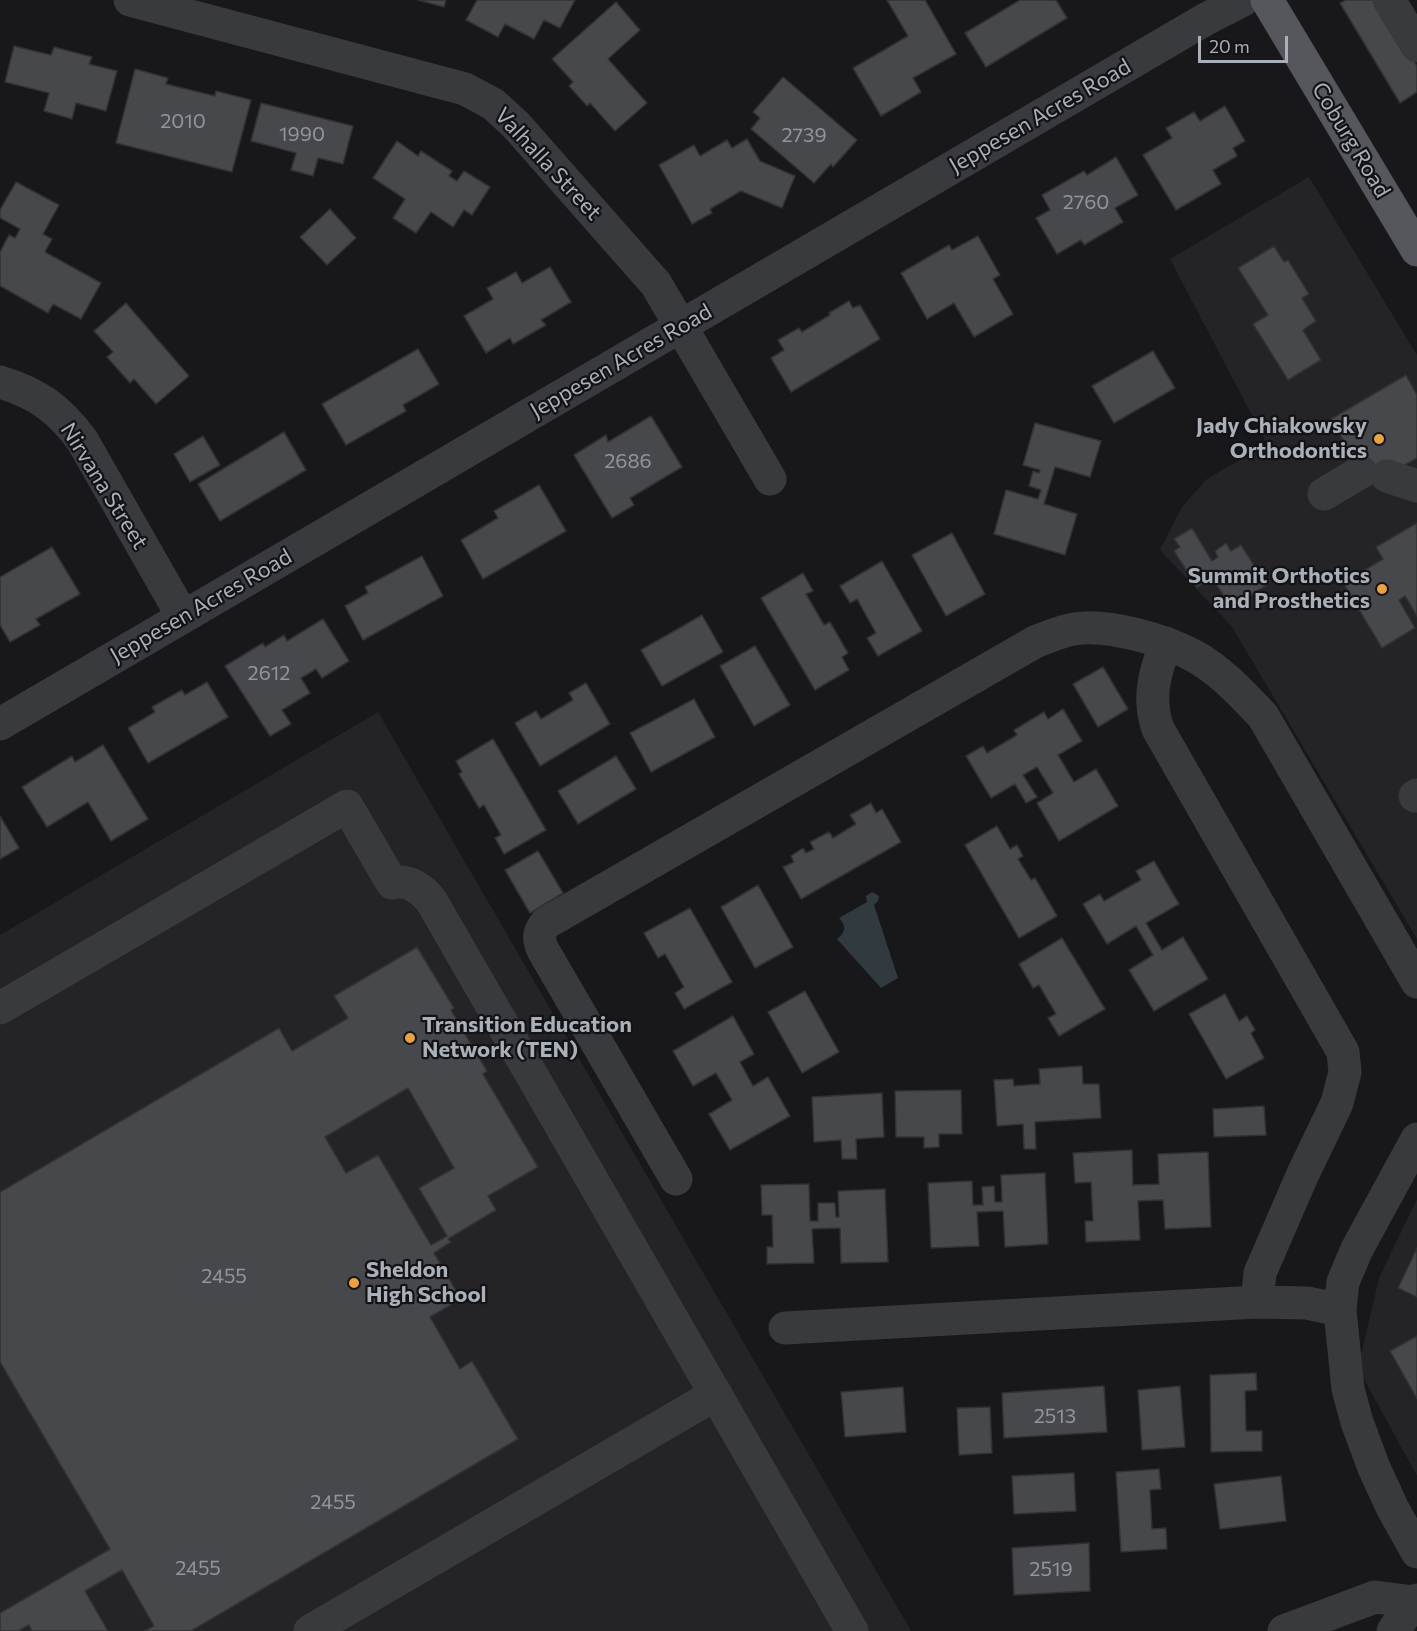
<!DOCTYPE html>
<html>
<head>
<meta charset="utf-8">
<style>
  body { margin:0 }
  #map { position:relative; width:1417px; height:1631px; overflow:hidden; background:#18181a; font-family:Commissioner,sans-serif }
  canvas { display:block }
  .scale { position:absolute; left:1198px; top:36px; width:90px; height:27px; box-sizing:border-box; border:3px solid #aab0b9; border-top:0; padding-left:8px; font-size:18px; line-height:21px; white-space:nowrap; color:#aab0b9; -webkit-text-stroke:4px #131315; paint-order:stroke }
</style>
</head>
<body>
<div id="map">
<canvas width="1417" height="1631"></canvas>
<div class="scale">20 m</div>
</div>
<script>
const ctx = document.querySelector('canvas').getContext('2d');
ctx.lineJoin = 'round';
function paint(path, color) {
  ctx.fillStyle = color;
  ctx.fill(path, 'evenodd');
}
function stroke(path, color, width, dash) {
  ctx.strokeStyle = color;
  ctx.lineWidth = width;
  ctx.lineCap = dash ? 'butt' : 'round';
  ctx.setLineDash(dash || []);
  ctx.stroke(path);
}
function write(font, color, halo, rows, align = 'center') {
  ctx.font = font + ' Commissioner,sans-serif';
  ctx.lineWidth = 4.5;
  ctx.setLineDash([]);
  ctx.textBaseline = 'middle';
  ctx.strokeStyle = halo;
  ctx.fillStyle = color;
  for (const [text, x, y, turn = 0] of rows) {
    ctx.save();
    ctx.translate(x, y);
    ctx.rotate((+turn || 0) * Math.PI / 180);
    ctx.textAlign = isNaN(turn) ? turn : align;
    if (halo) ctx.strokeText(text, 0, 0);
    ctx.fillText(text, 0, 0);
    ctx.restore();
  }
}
paint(new Path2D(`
  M 1309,177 L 1417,355 L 1417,939 L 1232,627 L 1160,550 L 1182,507 L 1207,479 L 1267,444 L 1170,259 Z
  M 378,712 L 911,1631 L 0,1631 L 0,935 Z
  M 1417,1199 L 1417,1476 L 1358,1368 L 1379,1278 Z`), '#242426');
paint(new Path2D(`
  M 872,892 L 879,896 L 878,901 L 874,905 L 898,978 L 881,988 L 837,939 C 845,933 847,926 839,918 L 867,902 L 866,896 Z`), '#303a3f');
const building = new Path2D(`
  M 418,0 L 446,0 L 444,7 Z
  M 477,0 L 575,0 L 560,28 L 544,20 L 534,39 L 505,24 L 498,37 L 466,20 Z
  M 887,0 L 925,0 L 956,54 L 913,78 L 921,92 L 881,116 L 853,68 L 908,36 Z
  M 1020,0 L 1056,0 L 1067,18 L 986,67 L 965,33 Z
  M 1346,0 L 1377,0 L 1417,66 L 1417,92 L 1400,103 L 1340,3 Z
  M 616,2 L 640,30 L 608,59 L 647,103 L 615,131 L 590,103 L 587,106 L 569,86 L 573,82 L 552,59 Z
  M 14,46 L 51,55 L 54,47 L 92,57 L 89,64 L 117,71 L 106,111 L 76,103 L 72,119 L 44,111 L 49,93 L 5,82 Z
  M 135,69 L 168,78 L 166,84 L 215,96 L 216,91 L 251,100 L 232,172 L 116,143 Z
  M 783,77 L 857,140 L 833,167 L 831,164 L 814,183 L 751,129 L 760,118 L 753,112 Z
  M 261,103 L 353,126 L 343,164 L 318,158 L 313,176 L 291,170 L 296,153 L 251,141 Z
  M 1225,106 L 1245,141 L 1233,148 L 1237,156 L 1213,170 L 1221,184 L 1176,210 L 1143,155 L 1172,138 L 1166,128 L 1194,112 L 1200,121 Z
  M 747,139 L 760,161 L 795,176 L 782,208 L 741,191 L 710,209 L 712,213 L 692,224 L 659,165 L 694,145 L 700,156 L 727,140 L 732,148 Z
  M 397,141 L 418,156 L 421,151 L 452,171 L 449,176 L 457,181 L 464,171 L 490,187 L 472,215 L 464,210 L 453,227 L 431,212 L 416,233 L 393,218 L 405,199 L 373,178 Z
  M 1116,157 L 1138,195 L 1115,208 L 1123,222 L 1084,245 L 1081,240 L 1057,254 L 1036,218 L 1050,210 L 1042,195 L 1084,171 L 1087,175 Z
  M 16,182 L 59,205 L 43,234 L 52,239 L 45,252 L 101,283 L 81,319 L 53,304 L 48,313 L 0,286 L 0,252 L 9,235 L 15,238 L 20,229 L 0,218 L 0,210 Z
  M 330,209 L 356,238 L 327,265 L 300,237 Z
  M 978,236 L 1000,275 L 993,279 L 1013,314 L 974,337 L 954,303 L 927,319 L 901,273 L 949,245 L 952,250 Z
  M 1274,246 L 1284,262 L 1288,260 L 1309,294 L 1302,298 L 1316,321 L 1303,330 L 1321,360 L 1288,380 L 1253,324 L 1268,315 L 1238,268 Z
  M 550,267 L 571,302 L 541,320 L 546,325 L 513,344 L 510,338 L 486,353 L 464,316 L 493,299 L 487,288 L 516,272 L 522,283 Z
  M 849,301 L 853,308 L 860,305 L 880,339 L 791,392 L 771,358 L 784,350 L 778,340 L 799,328 L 802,332 L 830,315 L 829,313 Z
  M 126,303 L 189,376 L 156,404 L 134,379 L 130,383 L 107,357 L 113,352 L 94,331 Z
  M 418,349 L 439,384 L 403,405 L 406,411 L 346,445 L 322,404 Z
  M 1153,351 L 1175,388 L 1114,423 L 1092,386 Z
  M 1406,375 L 1417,395 L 1417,458 L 1369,486 L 1331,419 Z
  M 651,416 L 682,467 L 630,498 L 634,505 L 612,518 L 574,455 L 606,435 L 608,442 Z
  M 1035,423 L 1101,441 L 1090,477 L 1055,467 L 1044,504 L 1077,514 L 1065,555 L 994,534 L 1006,490 L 1038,499 L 1041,490 L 1029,486 L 1033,471 L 1039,473 L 1040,470 L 1023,465 Z
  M 284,432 L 306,470 L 220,521 L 198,484 Z
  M 203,436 L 220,465 L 190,482 L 174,454 Z
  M 539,485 L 566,531 L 483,579 L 461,540 L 498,518 L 494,511 Z
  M 1417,523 L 1417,616 L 1405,596 L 1399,600 L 1415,628 L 1382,648 L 1343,583 L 1383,559 L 1376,547 Z
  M 1192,528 L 1212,561 L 1218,557 L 1215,551 L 1226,543 L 1231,551 L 1241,545 L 1267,585 L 1231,607 L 1212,578 L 1197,587 L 1174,551 L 1180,547 L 1174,539 Z
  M 952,533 L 985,594 L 946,616 L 912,555 Z
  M 52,547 L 80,594 L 36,619 L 40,625 L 10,642 L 0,625 L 0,577 Z
  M 422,556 L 443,596 L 363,640 L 345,606 L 368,593 L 365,587 Z
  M 882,561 L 922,631 L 878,656 L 867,638 L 876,633 L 857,599 L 850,603 L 840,586 Z
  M 803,573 L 813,591 L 806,594 L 824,625 L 830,622 L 848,653 L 842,657 L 849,670 L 815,690 L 761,598 Z
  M 702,615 L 723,652 L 662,686 L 641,650 Z
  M 323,619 L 349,661 L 322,678 L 316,669 L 301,678 L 310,693 L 282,710 L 291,724 L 270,736 L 225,666 L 263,643 L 265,647 L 284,635 L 287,641 Z
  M 755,646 L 790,705 L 754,726 L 720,666 Z
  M 1103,667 L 1128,709 L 1098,727 L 1073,684 Z
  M 207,682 L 228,717 L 148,763 L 128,728 L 155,712 L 152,707 L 182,690 L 185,695 Z
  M 586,683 L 610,724 L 540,766 L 515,723 L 536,711 L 541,719 L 573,700 L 569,693 Z
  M 694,699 L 715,737 L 651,772 L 630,733 Z
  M 1063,709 L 1082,741 L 1058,755 L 1074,782 L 1096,769 L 1118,806 L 1059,841 L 1037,803 L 1053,793 L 1037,767 L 1023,775 L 1037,797 L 1026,803 L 1015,784 L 991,798 L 966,756 L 983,746 L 987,753 L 1017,735 L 1014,730 L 1044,712 L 1048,719 Z
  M 493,739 L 546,830 L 504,854 L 495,838 L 501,835 L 484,805 L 479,808 L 459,774 L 462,772 L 456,761 Z
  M 103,745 L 148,819 L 111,841 L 88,802 L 47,827 L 22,787 L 72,756 L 75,762 Z
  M 616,756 L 636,789 L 578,824 L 558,791 Z
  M 871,803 L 876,813 L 882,809 L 901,842 L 801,899 L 783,867 L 794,862 L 791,856 L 803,848 L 806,853 L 814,849 L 810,842 L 829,832 L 833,838 L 856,824 L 850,815 Z
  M 0,816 L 19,848 L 0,859 Z
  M 997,826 L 1010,849 L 1017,845 L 1023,856 L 1018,859 L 1031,880 L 1035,878 L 1057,916 L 1019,938 L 965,845 Z
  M 538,851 L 563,893 L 530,913 L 505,870 Z
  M 1154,861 L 1179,904 L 1146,923 L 1162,950 L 1183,937 L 1208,979 L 1154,1011 L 1129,970 L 1153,955 L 1136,926 L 1107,944 L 1083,904 L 1100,894 L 1104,901 L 1141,880 L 1136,871 Z
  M 758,885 L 793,947 L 755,968 L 721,907 Z
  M 690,908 L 732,982 L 684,1009 L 675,993 L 684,987 L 665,954 L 658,958 L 644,933 Z
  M 1062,938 L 1105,1009 L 1059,1036 L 1048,1018 L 1056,1014 L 1039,985 L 1033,988 L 1019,964 Z
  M 417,947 L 454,1008 L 451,1010 L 487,1071 L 483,1074 L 538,1167 L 488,1196 L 496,1210 L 448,1239 L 451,1242 L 434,1253 L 461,1299 L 430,1317 L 460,1369 L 472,1361 L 518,1439 L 191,1631 L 144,1631 L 154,1626 L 122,1570 L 85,1591 L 108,1631 L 32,1631 L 29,1625 L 18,1631 L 0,1631 L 0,1613 L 110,1549 L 0,1362 L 0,1192 L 279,1028 L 292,1051 L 348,1018 L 334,996 ZM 408,1088 L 454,1168 L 419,1188 L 447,1236 L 431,1245 L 378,1155 L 346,1173 L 325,1137 Z
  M 805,991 L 839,1052 L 802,1073 L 768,1012 Z
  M 1225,994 L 1239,1021 L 1247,1016 L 1255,1030 L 1251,1033 L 1264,1058 L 1226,1079 L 1189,1014 Z
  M 733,1016 L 754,1054 L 740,1062 L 753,1086 L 768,1077 L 790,1116 L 730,1150 L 709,1114 L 732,1100 L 716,1073 L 693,1086 L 673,1051 Z
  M 1082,1066 L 1083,1084 L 1099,1084 L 1101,1118 L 1035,1122 L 1036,1149 L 1024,1149 L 1023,1124 L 997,1126 L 994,1080 L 1013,1079 L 1014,1086 L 1040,1084 L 1039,1069 Z
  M 961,1090 L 962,1134 L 939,1134 L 939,1147 L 924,1148 L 924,1137 L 896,1137 L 895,1091 Z
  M 882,1093 L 884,1137 L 856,1139 L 857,1159 L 842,1159 L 841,1140 L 814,1142 L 812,1097 Z
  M 1264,1106 L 1266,1135 L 1214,1137 L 1213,1109 Z
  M 1132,1150 L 1133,1185 L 1159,1184 L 1158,1154 L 1208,1152 L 1211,1227 L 1165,1229 L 1163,1200 L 1138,1201 L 1140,1240 L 1086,1242 L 1085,1221 L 1093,1221 L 1091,1182 L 1075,1183 L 1073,1153 Z
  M 1045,1173 L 1048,1244 L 1005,1247 L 1003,1211 L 977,1212 L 979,1246 L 931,1248 L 928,1183 L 972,1181 L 973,1205 L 983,1205 L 982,1187 L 994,1186 L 995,1202 L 1002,1202 L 1001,1175 Z
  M 809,1184 L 810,1221 L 818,1221 L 818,1203 L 835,1203 L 836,1217 L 839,1217 L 838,1191 L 885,1189 L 888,1262 L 841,1263 L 840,1228 L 812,1229 L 814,1263 L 767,1264 L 767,1247 L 773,1247 L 772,1215 L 762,1215 L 761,1185 Z
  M 1417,1248 L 1417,1297 L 1398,1288 Z
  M 1417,1336 L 1417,1399 L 1390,1351 Z
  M 1256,1373 L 1257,1390 L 1245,1391 L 1246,1431 L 1262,1431 L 1262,1451 L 1211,1452 L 1210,1375 Z
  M 1104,1386 L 1107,1432 L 1004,1438 L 1002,1393 Z
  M 1180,1386 L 1185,1447 L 1142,1450 L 1138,1390 Z
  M 903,1387 L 906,1432 L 845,1437 L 841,1392 Z
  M 990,1407 L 992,1453 L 959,1455 L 957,1408 Z
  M 1159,1469 L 1161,1489 L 1150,1490 L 1152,1529 L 1166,1528 L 1167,1549 L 1121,1552 L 1116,1472 Z
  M 1074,1473 L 1076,1511 L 1014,1514 L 1012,1476 Z
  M 1281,1476 L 1286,1521 L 1220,1529 L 1214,1484 Z
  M 1089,1543 L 1090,1591 L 1014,1595 L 1012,1548 Z`);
paint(building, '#47484c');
stroke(building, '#323235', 1.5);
stroke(new Path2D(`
  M 130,0 L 465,89 L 493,104 L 516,125 L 656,284 L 770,479
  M 1389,0 L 1417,46
  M 0,382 C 37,393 59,409 82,440 L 183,617
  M 1387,476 L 1417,486
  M 1324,494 L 1361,472
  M 1166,643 C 1155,671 1147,699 1158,729 L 1343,1052 L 1345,1072 L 1337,1103 L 1302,1176 L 1260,1273 L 1257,1302
  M 0,724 L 1206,19 L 1243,0
  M 1415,796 L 1417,795
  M 0,1008 L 347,806 L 392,883 C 408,879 423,889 432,902 L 852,1631
  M 1417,1139 L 1357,1249 L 1343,1282 L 1340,1310 L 1348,1389 L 1357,1422 L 1374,1468 L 1393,1509 L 1417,1552
  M 676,1179 L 543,950 C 538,939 538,933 546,923 L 1035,642 C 1048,637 1061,631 1074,629 C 1107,623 1165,640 1194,656 C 1220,670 1242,694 1263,716 L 1417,982
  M 785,1328 L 1257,1302 L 1307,1303 L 1340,1310
  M 310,1631 L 716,1394
  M 1284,1631 L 1375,1597 L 1414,1602 L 1417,1600
  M 1393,1631 L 1414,1602`), '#393a3e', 33);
stroke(new Path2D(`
  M 1267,0 L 1417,250`), '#55575d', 33);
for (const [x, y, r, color] of [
  [1379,439,6,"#eaa23f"],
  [1382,589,6,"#eaa23f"],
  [410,1038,6,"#eaa23f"],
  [354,1283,6,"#eaa23f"]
]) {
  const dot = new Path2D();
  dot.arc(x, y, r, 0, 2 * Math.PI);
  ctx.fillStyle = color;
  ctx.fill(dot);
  stroke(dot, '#131315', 2);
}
write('20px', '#91969e', null, [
  ["2010",183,121],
  ["1990",302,134],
  ["2739",804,135],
  ["2760",1086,202],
  ["2686",628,461],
  ["2612",269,673],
  ["2455",224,1276],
  ["2513",1055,1416],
  ["2455",333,1502],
  ["2455",198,1568],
  ["2519",1051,1569]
]);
write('22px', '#aab0b9', '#131315', [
  ["Jeppesen Acres Road",1040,116,-30],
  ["Coburg Road",1351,140,59],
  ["Valhalla Street",548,164,47],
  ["Jeppesen Acres Road",621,361,-30],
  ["Nirvana Street",104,486,58],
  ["Jeppesen Acres Road",201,606,-30]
]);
write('bold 22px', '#aab0b9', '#131315', [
  ["Jady Chiakowsky",1367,426],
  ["Orthodontics",1367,451],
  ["Summit Orthotics",1370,576],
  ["and Prosthetics",1370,601],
  ["Transition Education",422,1025,"left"],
  ["Network (TEN)",422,1050,"left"],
  ["Sheldon",366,1270,"left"],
  ["High School",366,1295,"left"]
], 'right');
</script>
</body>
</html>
